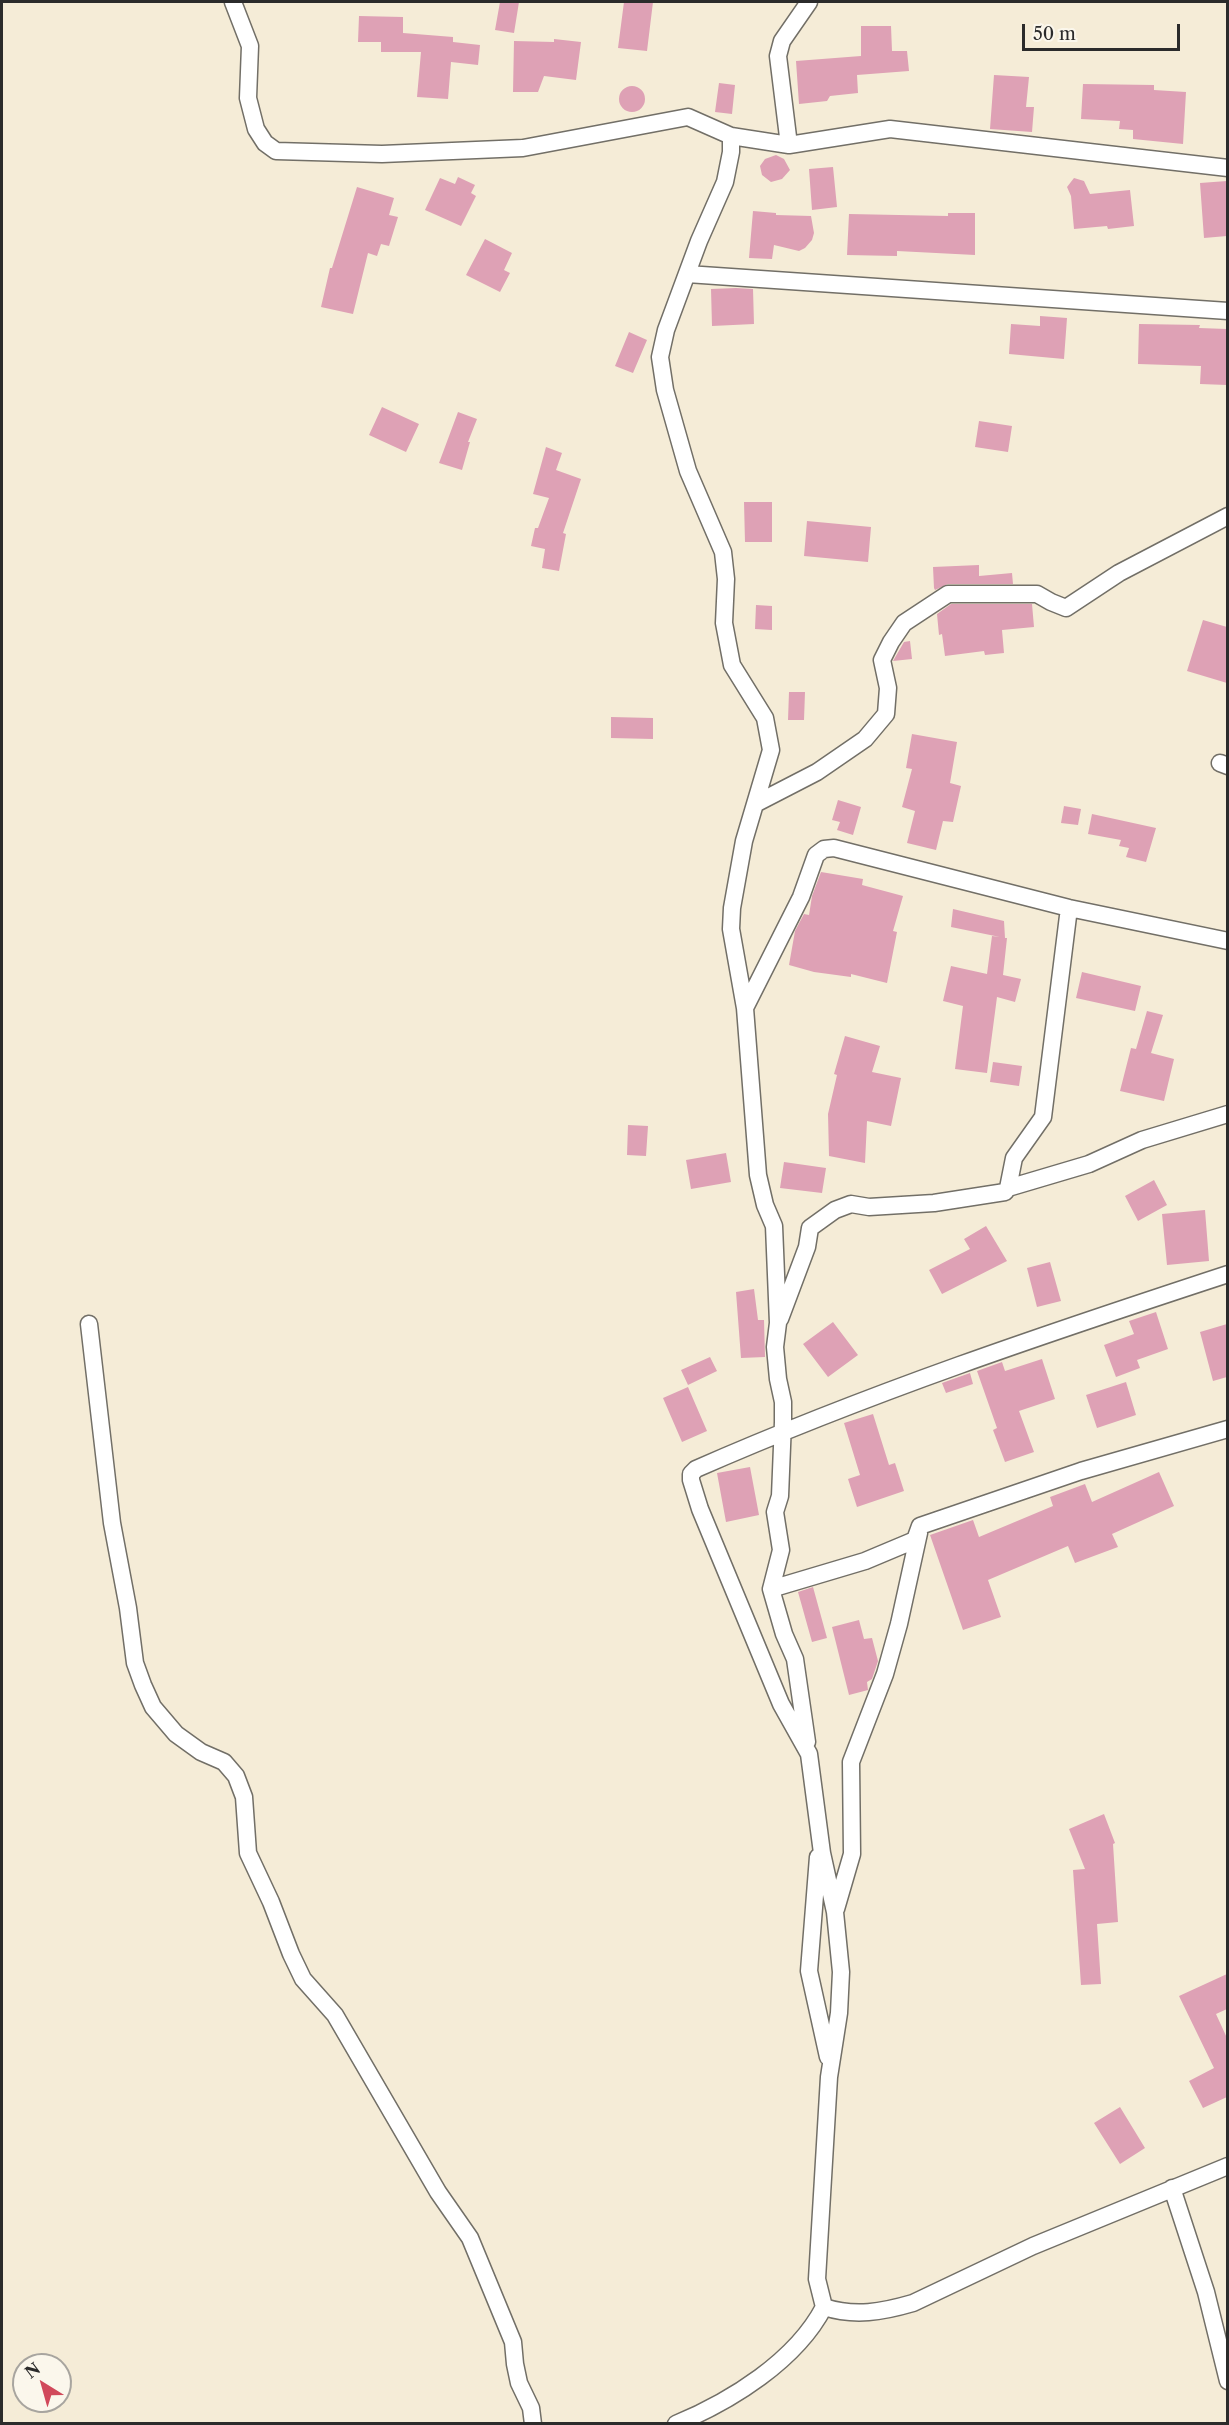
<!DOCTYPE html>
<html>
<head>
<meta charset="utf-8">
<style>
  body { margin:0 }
  #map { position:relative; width:1229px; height:2425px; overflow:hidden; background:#f5ecd7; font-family:"Libre Caslon Text",serif }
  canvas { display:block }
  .frame { position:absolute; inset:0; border:3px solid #2b2b2b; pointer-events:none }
  .north { position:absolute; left:12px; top:2353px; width:60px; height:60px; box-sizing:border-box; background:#fbf7ec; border:2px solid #a8a59f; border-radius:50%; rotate:323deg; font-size:16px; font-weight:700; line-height:24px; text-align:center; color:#2b2b2b }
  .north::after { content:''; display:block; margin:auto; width:21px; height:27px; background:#d1495b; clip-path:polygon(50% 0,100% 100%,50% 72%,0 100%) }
  .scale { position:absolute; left:1022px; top:24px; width:158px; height:27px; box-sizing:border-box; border:3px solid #2b2b2b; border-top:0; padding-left:8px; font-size:18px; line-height:21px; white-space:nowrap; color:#2b2b2b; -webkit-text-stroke:4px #fbf7ec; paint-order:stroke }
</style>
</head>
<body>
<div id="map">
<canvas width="1229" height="2425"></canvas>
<div class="frame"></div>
<div class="north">N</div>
<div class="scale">50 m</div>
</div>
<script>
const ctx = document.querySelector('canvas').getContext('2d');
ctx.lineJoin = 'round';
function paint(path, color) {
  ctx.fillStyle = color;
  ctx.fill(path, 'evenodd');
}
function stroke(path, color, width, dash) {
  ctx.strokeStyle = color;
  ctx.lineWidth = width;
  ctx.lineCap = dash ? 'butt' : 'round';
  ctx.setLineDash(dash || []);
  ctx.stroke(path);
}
paint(new Path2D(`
  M 500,2 L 519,2 L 514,33 L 495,30 Z
  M 624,2 L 653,2 L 647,51 L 618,48 Z
  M 359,16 L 403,17 L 403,33 L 453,37 L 453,42 L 480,45 L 478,65 L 451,62 L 448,99 L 417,97 L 421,52 L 381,52 L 381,42 L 358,42 Z
  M 861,26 L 891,26 L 892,51 L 907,51 L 909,71 L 857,75 L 858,93 L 830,96 L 827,101 L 799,104 L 796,61 L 861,56 Z
  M 554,39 L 581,42 L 576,80 L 544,76 L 538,92 L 513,92 L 514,41 L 554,42 Z
  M 994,75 L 1029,77 L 1026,107 L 1034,107 L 1032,132 L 990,129 Z
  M 719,83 L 735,85 L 732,114 L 715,112 Z
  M 1083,84 L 1154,85 L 1154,90 L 1186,92 L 1183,144 L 1133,139 L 1133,130 L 1119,129 L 1120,121 L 1081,119 Z
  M619 99a13 13 0 1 1 26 0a13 13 0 1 1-26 0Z
  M 776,155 L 784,159 L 790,170 L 782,179 L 771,182 L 762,175 L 760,166 L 765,159 Z
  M 833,167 L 837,207 L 812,210 L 809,169 Z
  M 458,177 L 475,185 L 471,193 L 476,196 L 461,226 L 425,210 L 440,178 L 455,184 Z
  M 1074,178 L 1084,181 L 1090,194 L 1130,190 L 1134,226 L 1108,229 L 1107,226 L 1074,229 L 1071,196 L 1067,187 Z
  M 1227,181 L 1227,236 L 1204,238 L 1200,183 Z
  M 357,187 L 394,198 L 389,215 L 398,217 L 389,246 L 381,244 L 377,256 L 368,253 L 353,314 L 321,307 L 330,268 L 332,268 Z
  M 753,211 L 776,213 L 776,215 L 811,216 L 814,233 L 812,240 L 805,248 L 799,251 L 774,245 L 772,259 L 749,258 Z
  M 948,213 L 975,213 L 975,255 L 897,251 L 897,256 L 847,255 L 849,214 L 948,216 Z
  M 485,239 L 512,253 L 504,270 L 510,273 L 500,292 L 466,275 Z
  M 736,288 L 753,289 L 754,324 L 712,326 L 711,289 Z
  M 1040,316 L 1067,318 L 1064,359 L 1009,354 L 1011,324 L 1040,326 Z
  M 1139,324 L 1200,325 L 1199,328 L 1227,329 L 1227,385 L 1200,384 L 1201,366 L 1138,364 Z
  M 629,332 L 647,340 L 633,373 L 615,366 Z
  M 382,407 L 419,424 L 406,452 L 369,435 Z
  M 458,412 L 477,419 L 468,442 L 470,442 L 462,470 L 439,463 Z
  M 979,421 L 1012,426 L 1008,452 L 975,447 Z
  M 546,447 L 562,453 L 556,470 L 581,479 L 563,533 L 566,534 L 559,571 L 542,568 L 545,549 L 531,546 L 535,528 L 538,528 L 549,498 L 533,494 Z
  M 744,502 L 772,502 L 772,542 L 745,542 Z
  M 807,521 L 871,527 L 868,562 L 804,556 Z
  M 979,565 L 979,576 L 1012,573 L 1013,584 L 948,584 L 935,590 L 934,588 L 933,567 Z
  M 951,604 L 1032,604 L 1034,627 L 1002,630 L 1004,653 L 985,655 L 984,651 L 945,656 L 942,634 L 939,635 L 937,614 Z
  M 756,605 L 772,606 L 772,630 L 755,629 Z
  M 1203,620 L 1227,627 L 1227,683 L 1187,671 Z
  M 910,641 L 912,659 L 893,661 L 904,642 Z
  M 789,692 L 805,692 L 804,720 L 788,720 Z
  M 611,717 L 653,718 L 653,739 L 611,738 Z
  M 912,734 L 957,742 L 950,783 L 961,786 L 953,822 L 943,821 L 936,850 L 907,843 L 915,811 L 902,807 L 912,769 L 906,768 Z
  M 838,800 L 861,807 L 853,835 L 837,830 L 840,822 L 832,820 Z
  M 1064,806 L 1081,809 L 1078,825 L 1061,823 Z
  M 1092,814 L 1156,828 L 1146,862 L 1126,857 L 1129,848 L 1119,846 L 1121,840 L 1088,834 Z
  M 821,872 L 863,879 L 862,885 L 903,896 L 893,931 L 897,932 L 887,983 L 851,974 L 851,977 L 814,972 L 789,965 L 795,931 L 804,914 L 809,915 L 812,896 Z
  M 953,909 L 1004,921 L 1005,938 L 1007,938 L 1003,975 L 1021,979 L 1015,1002 L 997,997 L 987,1073 L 955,1069 L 963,1006 L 943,1001 L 951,966 L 987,974 L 992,936 L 1000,937 L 951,927 Z
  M 1082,972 L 1141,986 L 1135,1011 L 1076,998 Z
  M 1147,1011 L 1163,1015 L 1151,1053 L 1174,1059 L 1164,1101 L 1120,1091 L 1131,1048 L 1136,1049 Z
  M 845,1036 L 880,1046 L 872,1072 L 901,1078 L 891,1126 L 867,1121 L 865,1163 L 829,1156 L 828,1114 L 837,1075 L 834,1074 Z
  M 993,1062 L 1022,1066 L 1019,1086 L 990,1082 Z
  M 628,1125 L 648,1126 L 646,1156 L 627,1155 Z
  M 726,1153 L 731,1182 L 691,1189 L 686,1160 Z
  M 784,1162 L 826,1168 L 822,1193 L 780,1188 Z
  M 1154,1180 L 1167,1205 L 1138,1221 L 1125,1196 Z
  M 1205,1210 L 1209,1261 L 1167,1265 L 1162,1214 Z
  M 986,1226 L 1007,1261 L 942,1294 L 929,1270 L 970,1249 L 964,1239 Z
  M 1050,1262 L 1061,1301 L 1037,1307 L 1027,1268 Z
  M 754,1289 L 758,1320 L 764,1320 L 765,1357 L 741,1358 L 736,1292 Z
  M 1156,1312 L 1168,1349 L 1137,1360 L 1140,1368 L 1116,1377 L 1104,1345 L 1134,1334 L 1129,1321 Z
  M 833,1322 L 858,1355 L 828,1377 L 803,1344 Z
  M 1227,1324 L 1227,1377 L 1213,1381 L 1200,1332 Z
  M 710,1357 L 717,1371 L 688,1385 L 681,1370 Z
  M 1042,1359 L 1055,1399 L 1019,1411 L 1034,1452 L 1005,1462 L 993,1430 L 997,1428 L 977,1371 L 1002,1362 L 1005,1371 Z
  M 970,1373 L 973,1384 L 946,1393 L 942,1383 Z
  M 1126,1382 L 1136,1415 L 1097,1428 L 1086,1395 Z
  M 688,1387 L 707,1431 L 682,1442 L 663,1398 Z
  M 873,1414 L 889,1465 L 895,1463 L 904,1491 L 857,1507 L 848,1479 L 860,1475 L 844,1423 Z
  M 750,1467 L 759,1515 L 726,1522 L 717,1473 Z
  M 1159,1472 L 1174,1506 L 1112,1534 L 1118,1547 L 1075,1563 L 1068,1546 L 988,1580 L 1001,1617 L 963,1630 L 930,1535 L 973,1520 L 979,1537 L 1053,1506 L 1050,1497 L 1085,1484 L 1092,1502 Z
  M 813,1587 L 827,1638 L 812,1642 L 798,1592 Z
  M 859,1620 L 864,1639 L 872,1638 L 878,1661 L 872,1679 L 867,1682 L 868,1690 L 849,1695 L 832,1627 Z
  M 1104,1814 L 1115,1843 L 1113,1844 L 1118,1922 L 1097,1924 L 1101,1984 L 1081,1985 L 1073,1870 L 1085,1869 L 1069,1829 Z
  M 1227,1974 L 1227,2009 L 1216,2014 L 1227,2038 L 1227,2097 L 1203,2108 L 1189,2081 L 1214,2068 L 1179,1996 Z
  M 1120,2107 L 1145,2148 L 1120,2164 L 1094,2123 Z`), '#dea1b5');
const minor = new Path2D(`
  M 233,2 L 250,46 L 248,98 L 256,129 L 265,143 L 276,151 L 382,154 L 523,148 L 688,117 L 731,136 L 789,145 L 890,129 L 1228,168
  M 731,136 L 731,152 L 725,182 L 699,241 L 666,330 L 660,357 L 665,390 L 688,471 L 723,552 L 726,579 L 724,623 L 732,665 L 765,718 L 771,750 L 744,841 L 732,908 L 731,929 L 745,1008 L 758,1175 L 765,1205 L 774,1226 L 778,1323 L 775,1347 L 778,1379 L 783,1402 L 783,1422 L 780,1496 L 775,1512 L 781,1550 L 771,1589 L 784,1634 L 795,1659 L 807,1742
  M 789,145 L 778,56 L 782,41 L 809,2
  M 687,274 L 1228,311
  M 1220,763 L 1228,766
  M 755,804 L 817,772 L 865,739 L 886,714 L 888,688 L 882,660 L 891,642 L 904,623 L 948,594 L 1037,594 L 1051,602 L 1066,608 L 1119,573 L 1228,516
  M 745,1008 L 801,897 L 816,855 L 824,849 L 834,848 L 1069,908 L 1228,941
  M 1008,1188 L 1014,1158 L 1043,1117 L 1069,908
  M 1228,1274 C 1048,1333 869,1393 696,1469 L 691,1474 L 691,1480 L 700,1509 L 781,1704 L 809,1754 L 822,1853 L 835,1912 L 841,1972 L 839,2013 L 829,2077 L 817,2279 L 824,2307 C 855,2317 882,2312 913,2303 L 1033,2246 L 1228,2166
  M 780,1319 L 807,1247 L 810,1228 L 835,1210 L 851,1204 L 869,1207 L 934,1203 L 1005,1192 L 1008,1188 L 1089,1164 L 1142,1140 L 1228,1114
  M 89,1324 L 112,1523 L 128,1608 L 135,1663 L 143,1685 L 153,1707 L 176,1734 L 201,1752 L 224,1762 L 236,1776 L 244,1797 L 248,1853 L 271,1902 L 291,1954 L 303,1979 L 335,2015 L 438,2192 L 470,2238 L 513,2342 L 515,2364 L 519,2383 L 531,2408 L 533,2424
  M 771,1589 L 865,1561 L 915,1540 L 920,1526 L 1081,1471 L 1228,1429
  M 818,1857 L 809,1971 L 828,2057
  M 836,1909 L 852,1854 L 851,1762 L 885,1674 L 899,1624 L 919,1533
  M 1172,2188 L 1206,2292 L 1228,2381
  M 676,2424 C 731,2401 796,2361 824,2307`);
stroke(minor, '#726f67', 19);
stroke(minor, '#fff', 16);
</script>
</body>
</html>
